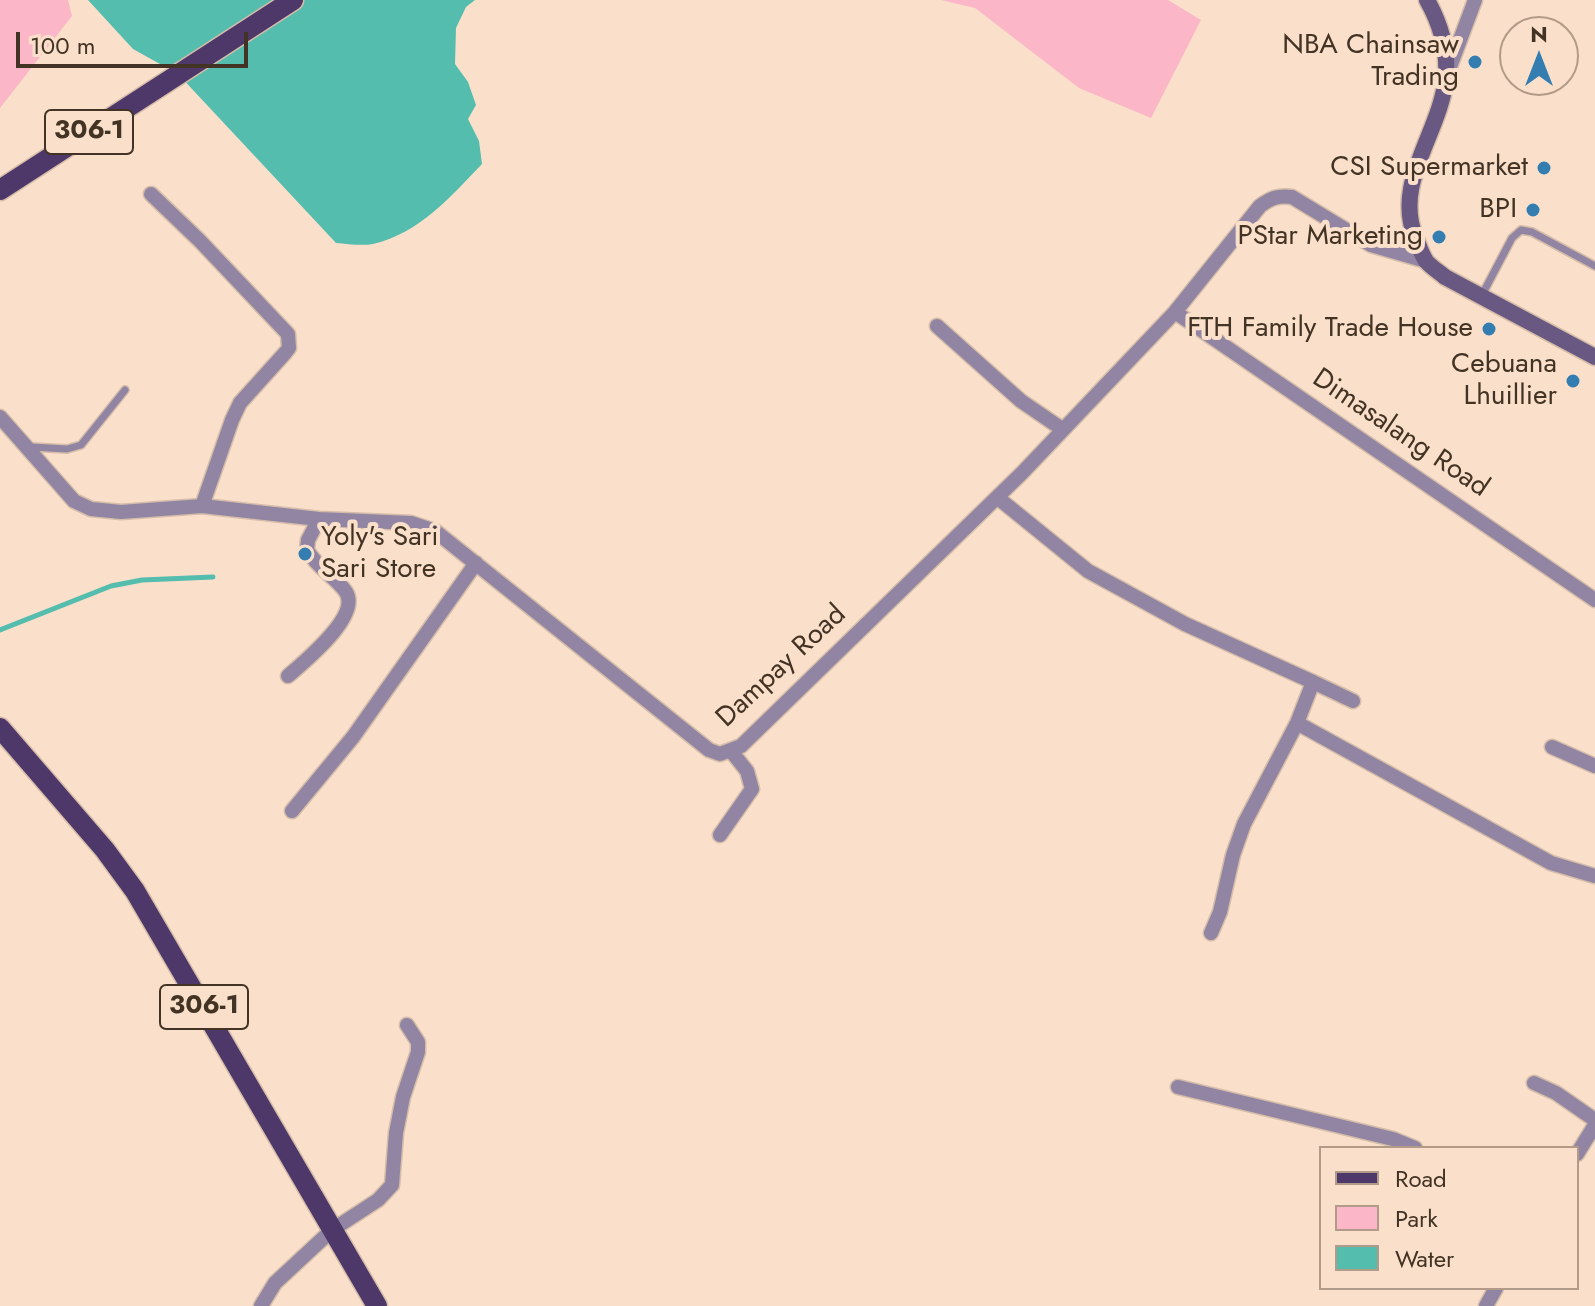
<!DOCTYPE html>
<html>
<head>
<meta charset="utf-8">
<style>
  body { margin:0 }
  #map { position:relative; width:1595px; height:1306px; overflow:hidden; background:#fae0ca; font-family:Jost,sans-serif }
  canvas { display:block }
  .legend { position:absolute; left:1319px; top:1146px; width:260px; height:144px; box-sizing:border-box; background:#fae0ca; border:2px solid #b19b88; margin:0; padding:10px 14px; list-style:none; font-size:24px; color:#433324 }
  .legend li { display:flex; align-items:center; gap:16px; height:40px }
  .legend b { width:40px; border:2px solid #b19b88 }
  .north { position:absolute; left:1499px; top:16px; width:80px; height:80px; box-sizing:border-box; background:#fae0ca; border:2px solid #b19b88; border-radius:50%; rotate:0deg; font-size:22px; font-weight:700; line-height:32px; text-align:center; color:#433324 }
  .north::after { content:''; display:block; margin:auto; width:28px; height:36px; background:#337db1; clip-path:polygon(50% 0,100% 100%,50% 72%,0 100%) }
  .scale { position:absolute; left:16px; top:32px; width:232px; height:36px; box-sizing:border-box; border:4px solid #433324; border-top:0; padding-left:10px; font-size:24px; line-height:28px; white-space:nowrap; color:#433324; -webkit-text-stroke:6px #fae0ca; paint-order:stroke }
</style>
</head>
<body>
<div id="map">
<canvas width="1595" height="1306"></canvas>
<ul class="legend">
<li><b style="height:10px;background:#4d3869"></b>Road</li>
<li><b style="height:22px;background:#fbb6c7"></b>Park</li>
<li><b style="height:22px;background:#54bdae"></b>Water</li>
</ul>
<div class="north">N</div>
<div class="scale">100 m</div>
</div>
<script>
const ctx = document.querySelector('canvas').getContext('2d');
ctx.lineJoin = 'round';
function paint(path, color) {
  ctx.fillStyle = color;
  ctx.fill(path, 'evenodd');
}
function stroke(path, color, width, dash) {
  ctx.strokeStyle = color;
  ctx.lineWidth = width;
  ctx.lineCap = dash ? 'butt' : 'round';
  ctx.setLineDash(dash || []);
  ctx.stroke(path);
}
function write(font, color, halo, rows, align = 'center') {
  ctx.font = font + ' Jost,sans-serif';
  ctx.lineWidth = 8;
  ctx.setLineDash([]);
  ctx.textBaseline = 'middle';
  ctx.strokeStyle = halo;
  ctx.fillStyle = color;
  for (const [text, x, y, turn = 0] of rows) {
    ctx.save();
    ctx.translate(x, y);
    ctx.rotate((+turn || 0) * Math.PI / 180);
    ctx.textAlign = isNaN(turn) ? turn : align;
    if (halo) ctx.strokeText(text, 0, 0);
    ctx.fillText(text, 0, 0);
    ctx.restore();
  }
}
paint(new Path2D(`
  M 0,0 L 68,0 L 72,16 L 0,108 Z
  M 941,0 L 1168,0 L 1201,20 L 1151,118 L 1079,88 L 975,8 Z`), '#fbb6c7');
paint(new Path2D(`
  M 88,0 L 475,0 L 466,7 L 456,28 L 455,64 L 468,82 L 476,105 L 468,119 L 479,141 L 482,164 C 450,197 420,233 373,244 C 362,246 347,244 336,243 L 178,74 L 133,49 Z`), '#54bdae');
stroke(new Path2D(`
  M 0,630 L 111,586 L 142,580 L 213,577`), '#54bdae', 5);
const lane = new Path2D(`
  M 1482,295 L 1512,238 L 1521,230 L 1532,232 L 1595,266
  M 31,447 L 67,449 L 81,445 L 125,390`);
const street = new Path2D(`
  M 1448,72 L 1475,0
  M 151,194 L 200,241 L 288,334 L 289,348 L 285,353 L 240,403 L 232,420 L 202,506
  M 1175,312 L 1595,600
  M 937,326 L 1021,401 L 1062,429
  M 0,417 L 74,501 L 91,509 L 121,512 L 202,506 L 319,519 L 411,523 L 435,531 L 709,750 L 720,754 L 741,746 L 1022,473 L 1175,312 L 1260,206 C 1271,198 1278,195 1292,197 L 1371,245 L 1426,261
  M 998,498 L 1088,571 L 1185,624 L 1313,682 L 1297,723 L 1244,824 L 1233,855 L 1220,912 L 1211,933
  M 288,676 C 305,661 361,616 346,592 C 335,576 318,569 307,550 L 308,540 L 319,519
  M 1313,682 L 1353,701
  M 1297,723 L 1551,863 L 1595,876
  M 1552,747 L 1595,766
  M 292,811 L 353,737 L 476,563
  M 720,835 L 752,789 L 747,771 L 731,751
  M 1534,1083 L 1556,1093 L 1595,1120
  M 1178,1087 L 1393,1139 L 1415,1148
  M 1577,1154 L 1595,1125
  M 261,1306 L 275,1283 L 332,1230 L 378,1200 L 392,1185 L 396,1133 L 403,1097 L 418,1052 L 418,1042 L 407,1025
  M 1486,1306 L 1496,1288`);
const secondary = new Path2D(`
  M 1427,0 C 1440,23 1448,50 1446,77 C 1441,133 1392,182 1416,239 C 1419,246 1422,255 1426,261 C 1431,267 1439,272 1445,277 L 1595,357`);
const primary = new Path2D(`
  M 0,190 L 293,0
  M 0,728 L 105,850 L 135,891 L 377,1306`);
stroke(lane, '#d5bda9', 10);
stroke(street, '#d5bda9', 17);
stroke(secondary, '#d5bda9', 19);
stroke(primary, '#d5bda9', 23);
stroke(lane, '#9185a3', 7);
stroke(street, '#9185a3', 14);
stroke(secondary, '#695881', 16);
stroke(primary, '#4d3869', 20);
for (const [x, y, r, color] of [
  [1475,62,8,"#337db1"],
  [1544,168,8,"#337db1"],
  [1533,210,8,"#337db1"],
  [1439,237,8,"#337db1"],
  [1489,329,8,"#337db1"],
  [1573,381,8,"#337db1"],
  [305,554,8,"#337db1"]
]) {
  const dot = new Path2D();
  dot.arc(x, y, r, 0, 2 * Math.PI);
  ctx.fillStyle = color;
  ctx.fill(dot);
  stroke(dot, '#fae0ca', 3);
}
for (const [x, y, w] of [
  [89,132,88],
  [204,1007,88]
]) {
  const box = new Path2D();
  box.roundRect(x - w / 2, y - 22, w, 44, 6);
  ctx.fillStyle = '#fae0ca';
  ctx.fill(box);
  stroke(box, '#433324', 2);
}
write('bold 26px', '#433324', null, [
  ["306-1",89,132],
  ["306-1",204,1007]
]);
write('28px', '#433324', '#fae0ca', [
  ["NBA Chainsaw",1459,46],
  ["Trading",1459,78],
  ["CSI Supermarket",1528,168],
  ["BPI",1517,210],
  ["PStar Marketing",1423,237],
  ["FTH Family Trade House",1473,329],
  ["Cebuana",1557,365],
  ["Lhuillier",1557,397],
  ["Yoly's Sari",321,538,"left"],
  ["Sari Store",321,570,"left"]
], 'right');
write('28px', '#433324', '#fae0ca', [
  ["Dimasalang Road",1400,434,34],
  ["Dampay Road",782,667,-43]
]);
</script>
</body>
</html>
